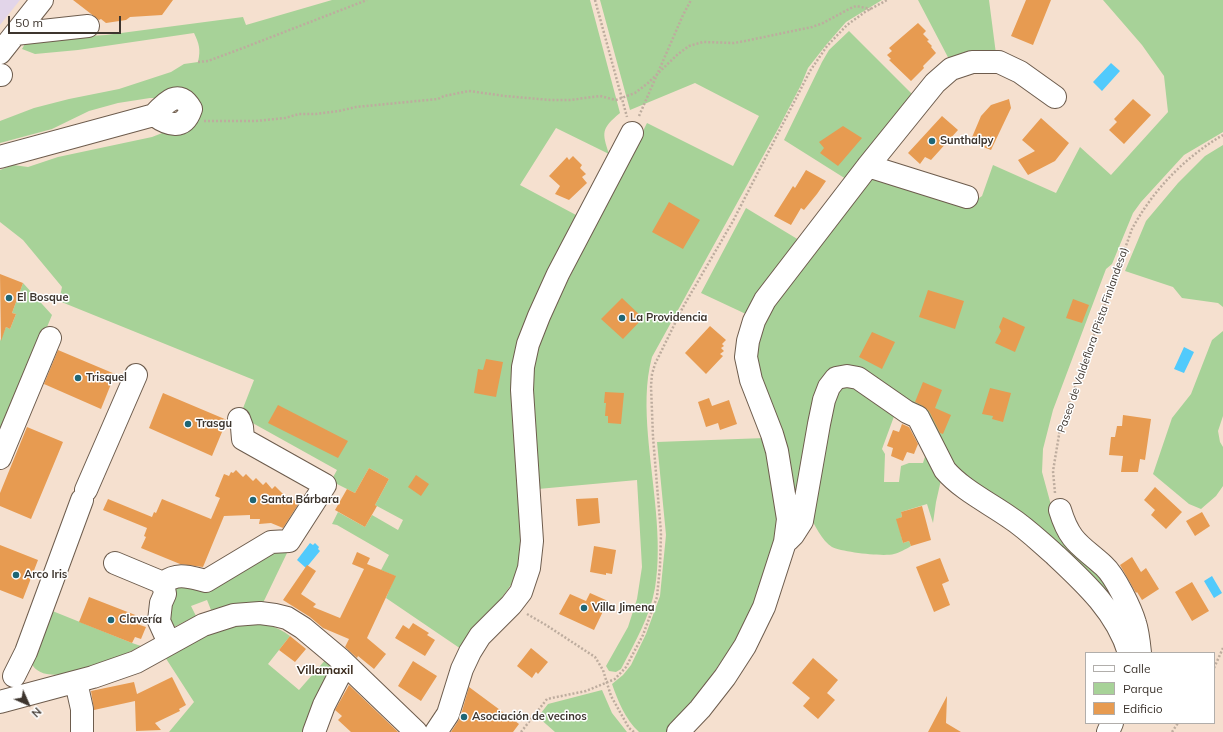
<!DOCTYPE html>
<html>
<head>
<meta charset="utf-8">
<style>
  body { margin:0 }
  #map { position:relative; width:1223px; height:732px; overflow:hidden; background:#f5e0cf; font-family:Mulish,sans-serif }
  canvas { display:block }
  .legend { position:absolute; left:1085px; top:652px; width:130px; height:72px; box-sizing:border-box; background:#fff; border:1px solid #b1aeab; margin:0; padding:5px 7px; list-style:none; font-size:12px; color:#3d352e }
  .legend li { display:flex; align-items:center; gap:8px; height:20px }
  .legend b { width:20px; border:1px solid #b1aeab }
  .north { position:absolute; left:8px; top:684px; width:40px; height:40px; -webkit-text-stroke:3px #fff; paint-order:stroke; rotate:135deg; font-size:11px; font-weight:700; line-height:16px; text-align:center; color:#3d352e }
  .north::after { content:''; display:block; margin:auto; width:14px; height:18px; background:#3d352e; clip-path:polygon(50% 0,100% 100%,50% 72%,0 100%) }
  .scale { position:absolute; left:8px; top:16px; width:113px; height:18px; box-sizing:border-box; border:2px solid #3d352e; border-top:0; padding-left:5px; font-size:12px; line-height:14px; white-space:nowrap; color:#3d352e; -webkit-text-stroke:3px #fff; paint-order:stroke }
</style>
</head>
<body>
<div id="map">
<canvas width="1223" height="732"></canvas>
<ul class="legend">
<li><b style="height:5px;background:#fff"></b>Calle</li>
<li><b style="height:11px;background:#a7d298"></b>Parque</li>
<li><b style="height:11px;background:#e79b51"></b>Edificio</li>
</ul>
<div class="north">N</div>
<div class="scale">50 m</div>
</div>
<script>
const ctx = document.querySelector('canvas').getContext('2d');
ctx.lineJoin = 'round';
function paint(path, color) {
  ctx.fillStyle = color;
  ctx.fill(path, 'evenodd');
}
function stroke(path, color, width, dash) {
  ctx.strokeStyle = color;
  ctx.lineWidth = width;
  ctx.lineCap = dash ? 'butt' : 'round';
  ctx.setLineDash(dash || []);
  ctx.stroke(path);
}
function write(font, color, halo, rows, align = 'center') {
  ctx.font = font + ' Mulish,sans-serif';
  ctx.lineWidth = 3;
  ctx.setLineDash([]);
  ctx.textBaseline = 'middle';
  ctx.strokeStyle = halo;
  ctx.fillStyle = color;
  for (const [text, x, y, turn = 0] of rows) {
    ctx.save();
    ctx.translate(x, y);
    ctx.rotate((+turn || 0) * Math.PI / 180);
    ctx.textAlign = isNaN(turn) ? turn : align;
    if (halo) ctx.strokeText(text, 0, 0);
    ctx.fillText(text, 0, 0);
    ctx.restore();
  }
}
paint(new Path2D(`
  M 0,0 L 20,0 L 0,25 Z`), '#e2d5e9');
paint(new Path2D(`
  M 332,0 L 590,0 L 620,113 C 601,129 602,132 609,154 L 556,128 L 520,185 L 576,215 L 528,313 L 515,352 L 512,376 L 511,398 L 522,525 L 521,556 L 515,579 L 496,606 L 461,649 L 386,598 L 395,576 L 381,570 L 389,555 L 337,525 L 332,524 L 338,512 L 365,527 L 372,515 L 398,530 L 403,520 L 375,505 L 389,479 L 369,468 L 355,493 L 331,481 L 337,470 L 240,416 L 254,380 L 59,301 L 62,287 L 23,240 L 0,222 L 0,170 L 13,165 L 28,167 L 58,157 L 152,137 L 170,130 L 198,113 L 159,98 L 150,98 L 118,103 L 89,111 L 52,129 L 0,143 L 0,121 L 34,108 L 69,99 L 119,89 L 171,72 L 184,64 L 198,62 C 201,49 199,44 194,33 L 78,50 L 35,54 L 22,49 L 27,40 L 106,35 L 243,17 L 246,25 Z
  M 600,0 L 882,0 L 846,22 L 826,45 L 808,68 L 801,85 L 778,129 L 652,357 C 645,383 646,409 648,436 C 652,484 663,540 655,588 C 650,617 634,644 621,669 L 616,672 L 609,671 L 606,666 L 628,627 L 637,599 L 642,567 L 637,480 L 538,489 L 531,395 L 534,358 L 549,318 L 647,123 L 733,166 L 759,116 L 695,83 L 630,110 Z
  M 918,0 L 989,0 L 996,54 L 951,63 Z
  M 1103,0 L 1223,0 L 1223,132 L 1184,155 L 1141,202 L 1133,213 L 1112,264 L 1106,269 L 1053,410 L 1043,449 L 1042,472 L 1051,505 L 1117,594 L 1118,620 L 953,471 L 927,428 L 835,367 L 799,516 L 760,375 L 757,363 L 759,339 L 762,328 L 770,311 L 800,271 L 873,178 L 970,204 L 982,196 L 993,165 L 1056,193 L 1080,147 L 1111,175 L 1168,112 L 1164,76 L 1142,45 Z
  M 849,31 L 914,96 L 846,179 L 784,140 L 822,62 L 829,50 Z
  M 1223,145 L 1223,307 L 1218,303 L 1182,298 L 1173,287 L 1125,271 L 1146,221 L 1178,183 L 1205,156 Z
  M 746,208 L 799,240 L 748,315 L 701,293 Z
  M 23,283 L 52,315 L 0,440 L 0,341 L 6,327 L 10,329 L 16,314 L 12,313 Z
  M 1223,331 L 1223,416 L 1218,431 L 1220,442 L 1223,447 L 1223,486 L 1216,496 L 1201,509 L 1189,504 L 1153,474 L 1172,418 L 1191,394 L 1212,340 Z
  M 854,383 L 896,411 L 882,449 L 885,454 L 884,482 L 899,482 L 901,466 L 909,463 L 923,463 L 928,447 L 941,480 L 936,502 L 933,523 L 927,504 L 901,512 L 902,517 L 897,519 L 903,543 L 909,541 L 911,546 C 906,549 899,553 894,554 C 883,557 842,552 832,547 C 822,541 814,524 809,514 L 835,390 Z
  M 765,438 L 778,516 L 776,538 L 750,613 L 737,639 L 695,699 L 666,732 L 639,732 C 625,719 618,701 612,684 L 623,675 L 631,665 L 646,634 L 660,596 L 666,535 L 657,442 Z
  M 280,549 L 287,553 L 262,605 L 223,607 L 211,610 L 207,600 L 191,606 L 196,616 L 174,627 L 169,626 L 164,618 L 178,581 L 209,592 L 212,585 Z
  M 50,610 L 132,643 L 141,646 C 121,657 43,694 31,662 Z
  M 248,621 C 264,623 277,626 290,636 L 268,664 L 299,690 L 327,658 L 334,665 L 309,732 L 169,732 L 194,702 L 165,657 L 192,639 Z
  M 602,690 L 612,713 L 627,732 L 555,732 L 538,717 L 548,704 Z`), '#a7d298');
paint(new Path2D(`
  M 1111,63 L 1120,71 L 1102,91 L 1093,82 Z
  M 1184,347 L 1194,352 L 1184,373 L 1174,369 Z
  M 310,543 L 313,545 L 315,543 L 319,547 L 318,549 L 320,551 L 306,568 L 297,560 Z
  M 1212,576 L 1222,593 L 1214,598 L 1204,581 Z`), '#51cafc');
paint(new Path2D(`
  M 73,0 L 173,0 L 162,15 L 130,17 L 126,20 L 106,23 L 101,19 L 99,20 Z
  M 1026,0 L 1051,0 L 1033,45 L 1011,36 Z
  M 918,23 L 926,31 L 923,34 L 929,40 L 927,41 L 932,46 L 931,47 L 936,53 L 923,66 L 924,68 L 911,81 L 889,60 L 891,59 L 887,55 L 892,51 L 889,48 Z
  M 1009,99 L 1011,108 L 991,150 L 970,142 L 981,116 L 991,105 Z
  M 1133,99 L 1151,115 L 1124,144 L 1109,130 L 1117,122 L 1114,119 Z
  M 942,116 L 958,130 L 931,160 L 925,157 L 920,164 L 908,153 Z
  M 1041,118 L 1069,143 L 1055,161 L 1028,175 L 1018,160 L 1035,151 L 1022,140 Z
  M 843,126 L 862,138 L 838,166 L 820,153 L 824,148 L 819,142 Z
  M 573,156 L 582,165 L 580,168 L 586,174 L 582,177 L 587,183 L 569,200 L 555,194 L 560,186 L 549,176 L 567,157 L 569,160 Z
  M 806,170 L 826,181 L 817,194 L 804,210 L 801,208 L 791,225 L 774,216 L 793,186 L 795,188 Z
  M 669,202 L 700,220 L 683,249 L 652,232 Z
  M 0,274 L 23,283 L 12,313 L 16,314 L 10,329 L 6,327 L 1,341 Z
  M 928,290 L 964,301 L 955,329 L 919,317 Z
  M 622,298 L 643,318 L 623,339 L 601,319 Z
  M 1073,299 L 1089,305 L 1082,323 L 1066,318 Z
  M 1003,317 L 1025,327 L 1015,352 L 995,343 L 1001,331 L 999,327 Z
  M 710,326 L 726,340 L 722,344 L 724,346 L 721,348 L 724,351 L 720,354 L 723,356 L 706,374 L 685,353 Z
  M 872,332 L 895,342 L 882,369 L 859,357 Z
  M 58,350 L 115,374 L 101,409 L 44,384 Z
  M 486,359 L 503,362 L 496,397 L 474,393 L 478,369 L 483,370 Z
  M 923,382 L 942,390 L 935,408 L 951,415 L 943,434 L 940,433 L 929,411 L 923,406 L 915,402 Z
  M 990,388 L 1011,393 L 1003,422 L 992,419 L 993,416 L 982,414 Z
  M 605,392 L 624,393 L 621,424 L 608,423 L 608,416 L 605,416 L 606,403 L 604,403 Z
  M 163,393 L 227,420 L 212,456 L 149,428 Z
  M 709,398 L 712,406 L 729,400 L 737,424 L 720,430 L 718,423 L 706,427 L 698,402 Z
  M 278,405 L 348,441 L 338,458 L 268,423 Z
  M 1123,415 L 1151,419 L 1145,460 L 1140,459 L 1138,472 L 1121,472 L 1123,456 L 1109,455 L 1111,437 L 1115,437 L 1117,426 L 1122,426 Z
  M 902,424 L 909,427 L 918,444 L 914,454 L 907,452 L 903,461 L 891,456 L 893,448 L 887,446 L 893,430 L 899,432 Z
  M 27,427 L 63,442 L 31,519 L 0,506 L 0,493 Z
  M 369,468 L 389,479 L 375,505 L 377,506 L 365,527 L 335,510 L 347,489 L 355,493 Z
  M 236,470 L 243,477 L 246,474 L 253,481 L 256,478 L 263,485 L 266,482 L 272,489 L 275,486 L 283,494 L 299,503 L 283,528 L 271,523 L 259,524 L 260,519 L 250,519 L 250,515 L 224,516 L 203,567 L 180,564 L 141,548 L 146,537 L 144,536 L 147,528 L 103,510 L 108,499 L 152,517 L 154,512 L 156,513 L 162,499 L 211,519 L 220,498 L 215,496 L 224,474 L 229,476 L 231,472 L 233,473 Z
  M 416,475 L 429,484 L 421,496 L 408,487 Z
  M 1155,487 L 1182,512 L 1166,529 L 1151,515 L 1155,510 L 1144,500 Z
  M 598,498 L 600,523 L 578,526 L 576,499 Z
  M 922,506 L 931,540 L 911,546 L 909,541 L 903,543 L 896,519 L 902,517 L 901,512 Z
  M 1202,512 L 1210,526 L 1195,536 L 1186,521 Z
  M 0,545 L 38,560 L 23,599 L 0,590 Z
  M 594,546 L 616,550 L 612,574 L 606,573 L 606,575 L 590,572 Z
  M 357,552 L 370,558 L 367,564 L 396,576 L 367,638 L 386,654 L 374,669 L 358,656 L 357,658 L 345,647 L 349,639 L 323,628 L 310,617 L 283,600 L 307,565 L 316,571 L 301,594 L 316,604 L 313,607 L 340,618 L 364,569 L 352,564 Z
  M 1132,557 L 1141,572 L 1146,568 L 1159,589 L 1142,600 L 1137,592 L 1136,593 L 1120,565 Z
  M 940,558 L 949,581 L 942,584 L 950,605 L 934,612 L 916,567 Z
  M 1192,582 L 1209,611 L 1192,621 L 1175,592 Z
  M 590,593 L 608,601 L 594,630 L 559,614 L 570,594 L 586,601 Z
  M 89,597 L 143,618 L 140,625 L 146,627 L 141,639 L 135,637 L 132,643 L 79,622 Z
  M 413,623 L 429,633 L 427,635 L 435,640 L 425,656 L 395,638 L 403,625 L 409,629 Z
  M 290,636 L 306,649 L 295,662 L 279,650 Z
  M 531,648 L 548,662 L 538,674 L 536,672 L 532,678 L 517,666 Z
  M 813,658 L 838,680 L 827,693 L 835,700 L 818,719 L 803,706 L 810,698 L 792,683 Z
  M 413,661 L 437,676 L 421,701 L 398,686 Z
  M 172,677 L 186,705 L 179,709 L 180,711 L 155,723 L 161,730 L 136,731 L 135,701 L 94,710 L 91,691 L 134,682 L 137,694 Z
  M 349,685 L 398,732 L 351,732 L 338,720 L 342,716 L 335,710 Z
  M 469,687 L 519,724 L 513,732 L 451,732 L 460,718 Z
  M 947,696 L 946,723 L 961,732 L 928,732 Z`), '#e79b51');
const minor = new Path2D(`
  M 15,34 L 88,26
  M 0,53 L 42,0
  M 0,75 L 1,75
  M 0,157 L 154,115 C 166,102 179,88 191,109 C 184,130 169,126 154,115
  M 868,166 L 967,197
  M 0,458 L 50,338
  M 86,490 L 136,375
  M 1060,510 C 1070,543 1081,545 1104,566 C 1115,576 1131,609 1135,623 C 1138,632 1139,643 1140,653
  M 788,540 L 793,535 L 802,521 L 819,424 L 824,400 L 829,387 L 836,378 L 847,376 L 858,378 L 907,412 L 918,417 L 945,470 C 961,489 989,503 1009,517 C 1026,528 1039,541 1054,554 C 1084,582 1117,612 1129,653
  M 115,563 L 163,583
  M 163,583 C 178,572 189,577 206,581 L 271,542 L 289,541 L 325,485 L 243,439 L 242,427 L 239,419
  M 163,583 L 165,594 L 161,603 L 159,621 L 169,643
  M 14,676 L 26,652 L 82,500
  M 76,682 L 82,709 L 82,732
  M 0,702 L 93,677 L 136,662 L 203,625 L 234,615 L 260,613 L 275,615 L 287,618 L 303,628 L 340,659 L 416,732
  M 314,732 L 324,705 L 345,664
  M 436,732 L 448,714 L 462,669 L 470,652 L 480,636 L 511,605 L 521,592 L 529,568 L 532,541 L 522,390 L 523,367 L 528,344 L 539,316 L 558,274 L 632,133
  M 678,732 L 700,709 L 725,677 L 745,646 L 764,607 L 785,542 L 788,519 L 777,451 L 772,434 L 751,380 L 746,357 L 748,341 L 754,321 L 765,300 L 868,166 L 935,83 L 951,69 L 972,62 L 999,62 L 1020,72 L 1055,97
  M 1108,732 L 1112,723`);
stroke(minor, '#6d5c4d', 24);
stroke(new Path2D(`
  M 595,0 L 627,117
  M 198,62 L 208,61 L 243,48 L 367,0
  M 639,116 L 683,15 L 691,0
  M 204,121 L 256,121 L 285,118 L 299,114 L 316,114 L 339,111 L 356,107 L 438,99 L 444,96 L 469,91 L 505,96 L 550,100 L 570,100 L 600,96 L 616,100 L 635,93 L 648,83 L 678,54 L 689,46 L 703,42 L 734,43 L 745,41 L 812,27 L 823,23 L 849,9 L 856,6 L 871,9
  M 1055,493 L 1053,471 L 1060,429 L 1132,229 C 1153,190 1185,157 1223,135
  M 527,614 L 546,625 L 595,657 L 603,670 L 611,696 L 629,728 L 634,732
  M 1214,668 L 1223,648
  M 521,732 L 547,699 L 586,691 L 615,679 L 626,667 L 643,635 L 657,597 L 660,566 L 661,533 L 653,437 L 651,386 L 652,374 L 655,364 L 683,307 L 733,221 L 810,71 L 827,46 L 847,25 L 865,12 L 887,0
  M 1172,732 L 1178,723`), '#bdac9e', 2.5, [2, 2]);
stroke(minor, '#fff', 22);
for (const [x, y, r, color] of [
  [932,141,4,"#1f6675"],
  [9,298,4,"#1f6675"],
  [622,318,4,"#1f6675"],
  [78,378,4,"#1f6675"],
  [188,424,4,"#1f6675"],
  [253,500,4,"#1f6675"],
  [16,575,4,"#1f6675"],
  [584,608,4,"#1f6675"],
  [111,620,4,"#1f6675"],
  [464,717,4,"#1f6675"]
]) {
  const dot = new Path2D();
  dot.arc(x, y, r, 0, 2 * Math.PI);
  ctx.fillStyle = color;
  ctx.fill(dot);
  stroke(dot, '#fff', 1.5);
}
write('bold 11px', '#3d352e', '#fff', [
  ["Sunthalpy",940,141],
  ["El Bosque",17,298],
  ["La Providencia",630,318],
  ["Trisquel",86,378],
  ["Trasgu",196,424],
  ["Santa Bárbara",261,500],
  ["Arco Iris",24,575],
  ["Villa Jimena",592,608],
  ["Clavería",119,620],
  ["Asociación de vecinos",472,717]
], 'left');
write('11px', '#3d352e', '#fff', [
  ["Paseo de Valdeflora (Pista Finlandesa)",1093,340,-71]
]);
write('bold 12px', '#3b2c1e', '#fff', [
  ["Villamaxil",325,670]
]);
</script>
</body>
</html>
